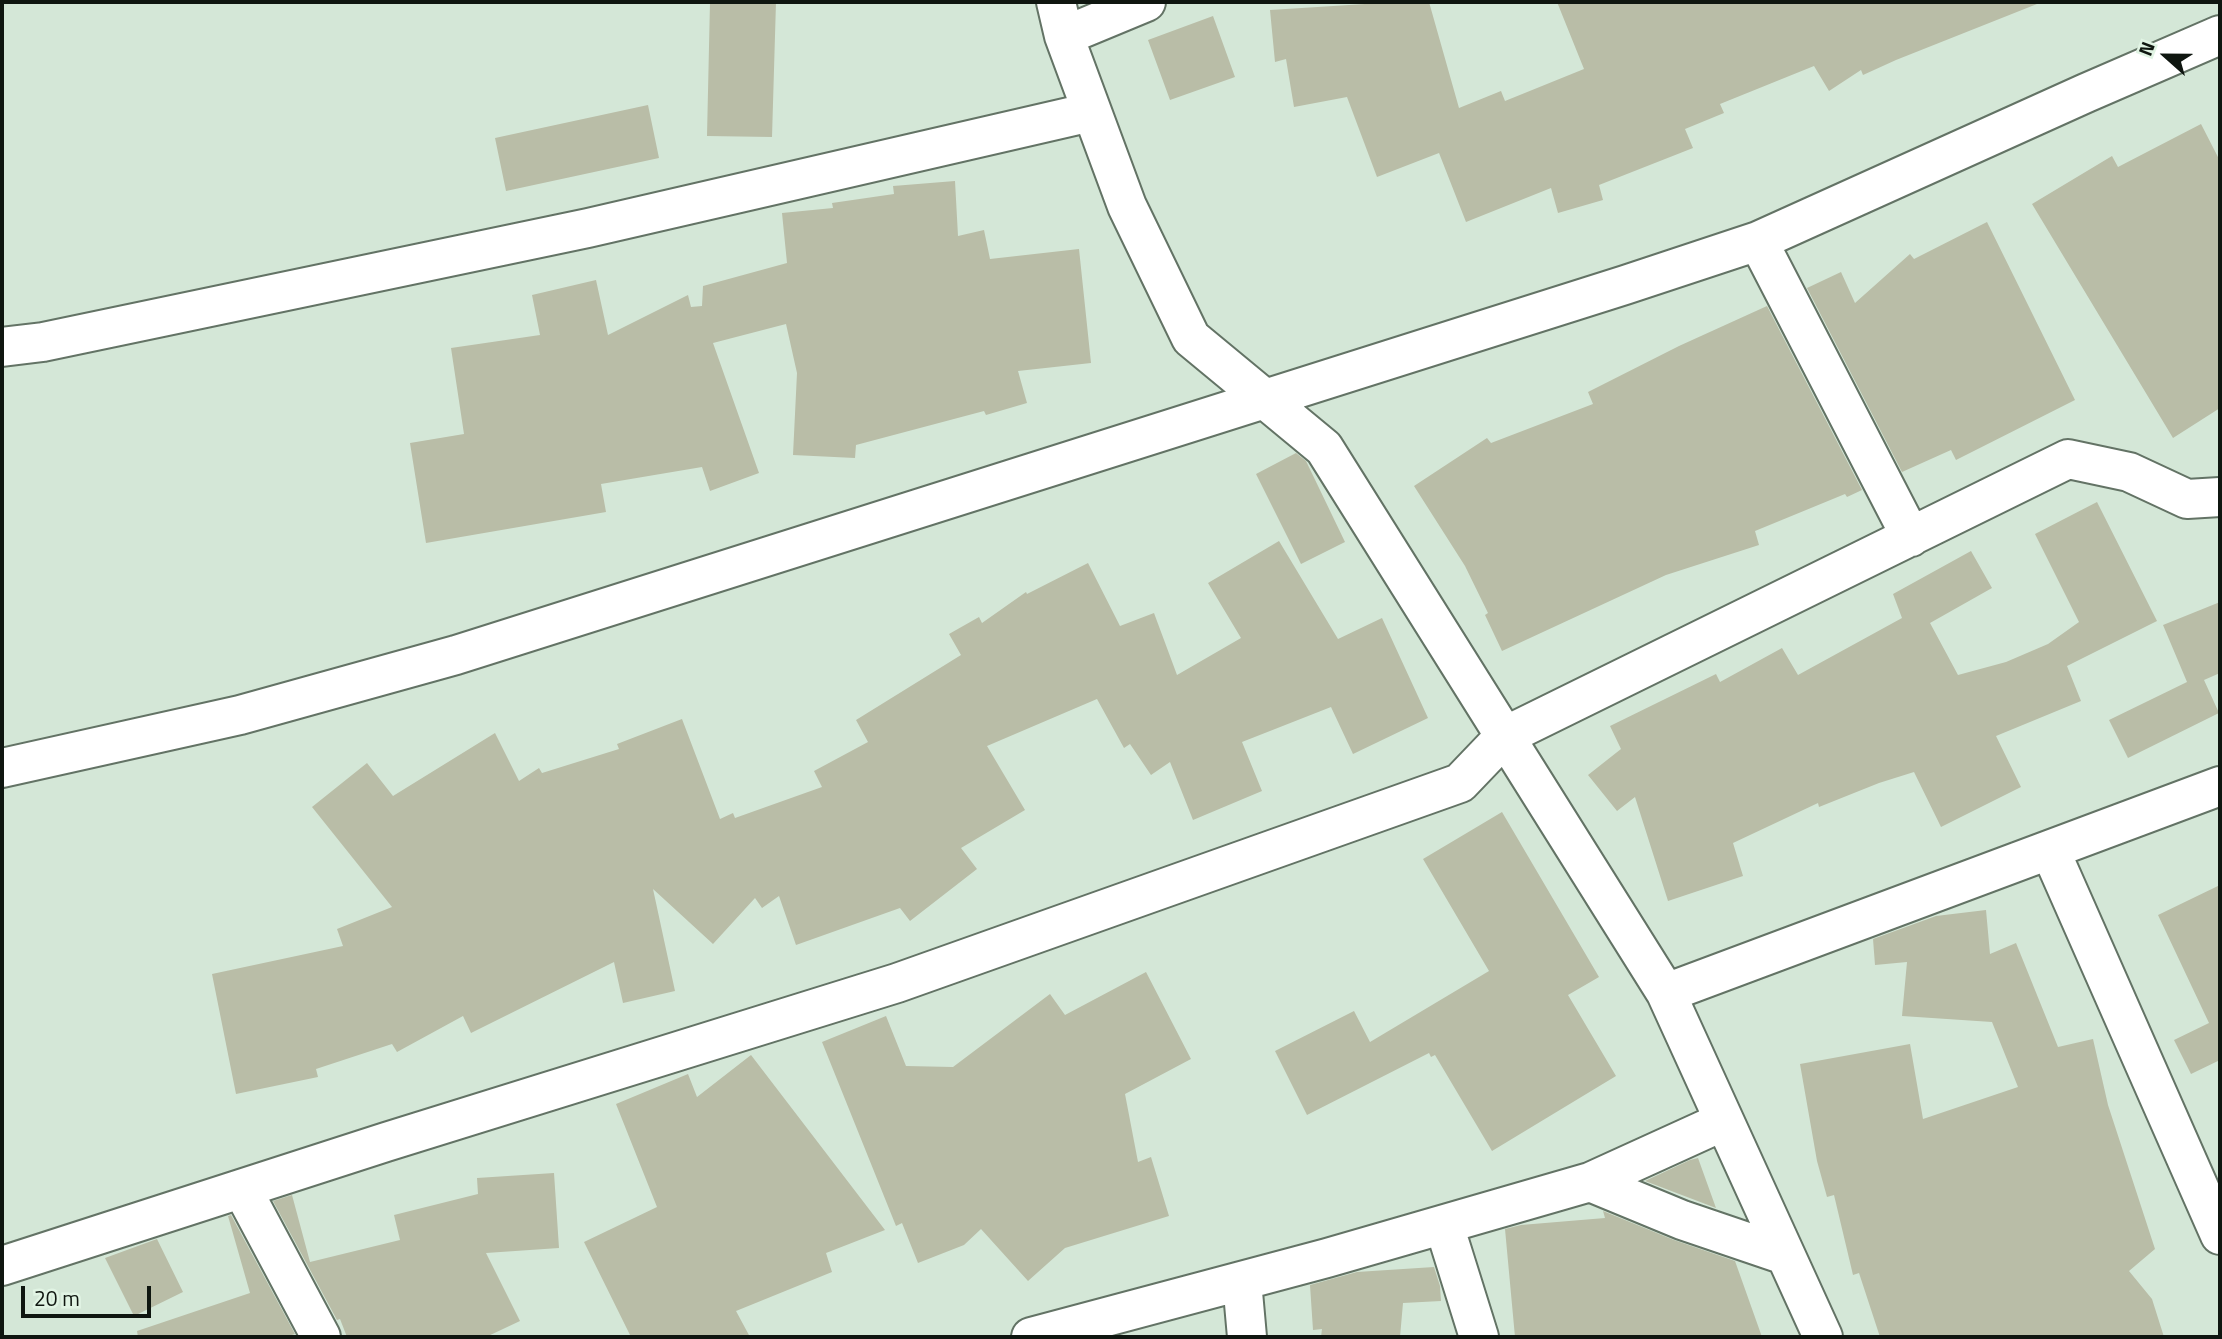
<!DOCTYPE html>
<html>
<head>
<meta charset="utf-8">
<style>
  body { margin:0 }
  #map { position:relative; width:2222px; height:1339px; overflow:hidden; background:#d4e7d7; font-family:"Titillium Web",sans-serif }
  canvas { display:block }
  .frame { position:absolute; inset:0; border:4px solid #0f1610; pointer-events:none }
  .north { position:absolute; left:2131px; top:21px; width:70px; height:70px; -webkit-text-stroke:5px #e1f4e4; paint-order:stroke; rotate:291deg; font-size:19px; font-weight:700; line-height:28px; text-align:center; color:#0f1610 }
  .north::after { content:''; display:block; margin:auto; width:24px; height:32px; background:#0f1610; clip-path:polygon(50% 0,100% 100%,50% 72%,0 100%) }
  .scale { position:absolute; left:21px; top:1286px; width:130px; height:32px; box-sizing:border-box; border:4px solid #0f1610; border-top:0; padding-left:9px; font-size:21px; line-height:24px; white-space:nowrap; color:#0f1610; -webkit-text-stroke:5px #e1f4e4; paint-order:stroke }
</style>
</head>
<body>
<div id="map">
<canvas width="2222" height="1339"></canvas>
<div class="frame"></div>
<div class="north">N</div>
<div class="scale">20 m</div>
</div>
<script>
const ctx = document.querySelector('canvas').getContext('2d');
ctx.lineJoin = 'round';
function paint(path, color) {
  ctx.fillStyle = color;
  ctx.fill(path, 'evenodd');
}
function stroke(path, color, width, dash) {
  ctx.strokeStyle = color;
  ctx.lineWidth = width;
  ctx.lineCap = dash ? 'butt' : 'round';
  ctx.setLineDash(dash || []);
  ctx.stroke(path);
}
paint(new Path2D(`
  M 710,2 L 776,2 L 772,137 L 707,136 Z
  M 1364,2 L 1429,2 L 1459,108 L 1501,91 L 1505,101 L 1584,69 L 1557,2 L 2036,2 L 2037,4 L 1896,60 L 1863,75 L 1861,70 L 1829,91 L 1814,66 L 1720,104 L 1724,113 L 1685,129 L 1693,148 L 1599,185 L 1603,200 L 1558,213 L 1551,188 L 1466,222 L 1439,153 L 1377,177 L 1347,97 L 1294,107 L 1286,59 L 1275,62 L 1270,10 L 1365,4 Z
  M 1213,16 L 1235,77 L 1170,100 L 1148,40 Z
  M 648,105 L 659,158 L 506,191 L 495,138 Z
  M 2201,124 L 2220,161 L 2220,408 L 2173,438 L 2032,204 L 2112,156 L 2118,167 Z
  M 955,181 L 958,236 L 984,230 L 990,259 L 1079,249 L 1091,363 L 1018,371 L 1027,403 L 986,415 L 984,411 L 856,445 L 855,458 L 793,455 L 797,373 L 786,324 L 713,343 L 759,473 L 710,491 L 702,467 L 601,484 L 606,512 L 426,543 L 410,443 L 464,434 L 451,348 L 540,335 L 532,295 L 596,280 L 608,335 L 688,295 L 691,307 L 702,306 L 703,286 L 787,263 L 782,213 L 833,208 L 832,203 L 894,194 L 893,186 Z
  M 1987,222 L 2075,400 L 1956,460 L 1951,450 L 1902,472 L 1807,288 L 1841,272 L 1855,303 L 1910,254 L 1914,259 Z
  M 1767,306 L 1862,490 L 1847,497 L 1845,494 L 1755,531 L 1759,545 L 1666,575 L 1502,651 L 1485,615 L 1488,613 L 1465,566 L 1414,486 L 1487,438 L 1491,443 L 1593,404 L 1588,392 L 1679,346 Z
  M 1296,453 L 1306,461 L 1345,542 L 1301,564 L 1256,474 Z
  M 2097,502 L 2157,621 L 2067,666 L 2081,701 L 1996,736 L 2021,787 L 1941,827 L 1914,772 L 1879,783 L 1819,807 L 1818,803 L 1733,843 L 1743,876 L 1668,901 L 1635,797 L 1617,811 L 1588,775 L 1621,749 L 1610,726 L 1716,674 L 1720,682 L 1782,648 L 1798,675 L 1902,618 L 1893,594 L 1971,551 L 1992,588 L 1930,623 L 1958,675 L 2006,662 L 2048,644 L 2079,622 L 2035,534 Z
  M 1279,541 L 1338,639 L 1382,618 L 1428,718 L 1353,754 L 1331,707 L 1242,742 L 1262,791 L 1193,820 L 1170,762 L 1151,775 L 1130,744 L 1124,748 L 1097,699 L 987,746 L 1025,810 L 961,848 L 977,869 L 910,921 L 900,908 L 796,945 L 779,896 L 762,908 L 755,898 L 713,944 L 653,889 L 675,991 L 623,1003 L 614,962 L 471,1033 L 463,1016 L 397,1052 L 392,1044 L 316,1069 L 318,1077 L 236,1094 L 212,974 L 343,946 L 337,929 L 392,907 L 312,807 L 367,763 L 393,796 L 495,733 L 519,781 L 539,768 L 542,773 L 619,749 L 617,744 L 682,719 L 720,819 L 733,813 L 735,818 L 822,787 L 814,771 L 868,742 L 856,720 L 961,655 L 949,634 L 979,617 L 982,623 L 1026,592 L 1027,594 L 1088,563 L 1120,626 L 1154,613 L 1177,675 L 1241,638 L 1208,583 Z
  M 2220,602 L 2220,673 L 2204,680 L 2219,713 L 2128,758 L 2109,720 L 2187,682 L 2163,625 Z
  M 1502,812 L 1599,977 L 1568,995 L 1616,1076 L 1492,1151 L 1435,1055 L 1431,1057 L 1429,1053 L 1307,1115 L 1275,1051 L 1354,1011 L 1370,1042 L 1489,971 L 1423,859 Z
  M 2220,885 L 2220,1060 L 2191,1074 L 2174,1040 L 2209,1023 L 2158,915 Z
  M 1986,910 L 1990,954 L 2016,943 L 2058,1047 L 2093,1039 L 2108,1105 L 2155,1249 L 2129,1271 L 2152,1299 L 2164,1337 L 1880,1337 L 1859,1273 L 1853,1275 L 1834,1195 L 1827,1197 L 1817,1161 L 1800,1064 L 1910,1044 L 1923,1119 L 2018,1087 L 1992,1022 L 1902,1016 L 1907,962 L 1875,965 L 1873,939 L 1936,916 Z
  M 1146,972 L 1191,1059 L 1125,1094 L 1138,1162 L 1151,1157 L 1169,1216 L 1065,1248 L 1028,1281 L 981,1229 L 964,1245 L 918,1263 L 902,1223 L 896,1226 L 822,1042 L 886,1016 L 906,1066 L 953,1067 L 1050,994 L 1065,1015 Z
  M 751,1055 L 885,1230 L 826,1253 L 832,1272 L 736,1311 L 750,1337 L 631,1337 L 584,1242 L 657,1207 L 616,1104 L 688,1074 L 697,1097 Z
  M 1698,1158 L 1716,1208 L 1645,1181 L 1690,1160 Z
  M 554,1173 L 559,1248 L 486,1253 L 520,1321 L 486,1337 L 347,1337 L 340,1319 L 337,1320 L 273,1201 L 292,1195 L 310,1262 L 400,1240 L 394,1215 L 478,1194 L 477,1178 Z
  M 1603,1211 L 1674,1240 L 1735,1261 L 1762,1337 L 1515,1337 L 1505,1229 L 1521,1225 L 1605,1218 Z
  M 231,1215 L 295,1334 L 285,1337 L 138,1337 L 137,1331 L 250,1293 L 228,1216 Z
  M 157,1239 L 183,1292 L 134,1316 L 105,1258 Z
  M 1434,1267 L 1440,1286 L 1441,1301 L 1403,1303 L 1400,1337 L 1321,1337 L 1322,1329 L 1313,1330 L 1310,1285 L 1357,1272 Z`), '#b9bda7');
const minor = new Path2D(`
  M 1056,2 L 1064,36 L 1127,206 L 1191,338 L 1324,448 L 1666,993 L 1823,1337
  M 1064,36 L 1146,2
  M 1758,241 L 1911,537
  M 2,347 L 43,342 L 588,228 L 1091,112
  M 2,768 L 240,715 L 456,655 L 1625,285 L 1758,241 L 2086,93 L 2220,35
  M 2050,850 L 2220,1235
  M 1666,993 L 2220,786
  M 1590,1182 L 1682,1220 L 1785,1255
  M 242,1189 L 321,1337
  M 1444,1225 L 1479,1337
  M 2,1266 L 386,1142 L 897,983 L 1460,783 L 1505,736 L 2068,459 L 2129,472 L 2187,499 L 2220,497
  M 1242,1281 L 1247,1337
  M 1031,1337 L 1327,1258 L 1590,1182 L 1724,1121`);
stroke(minor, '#637365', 42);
stroke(minor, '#fff', 38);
</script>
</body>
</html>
